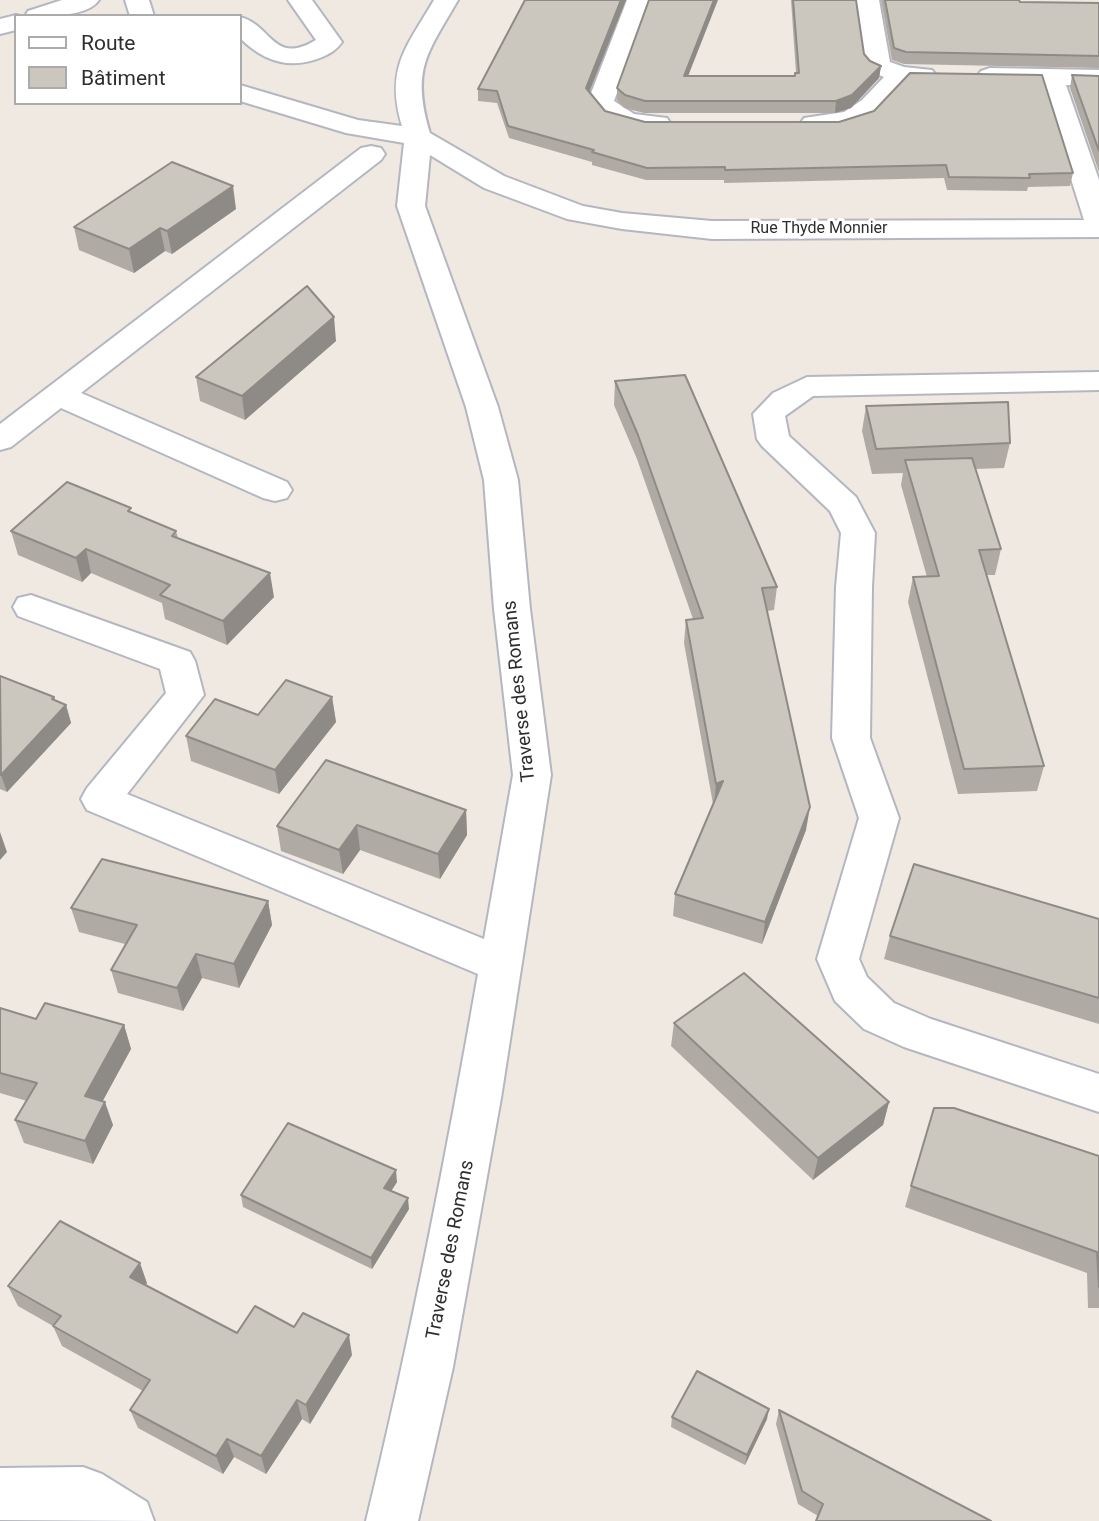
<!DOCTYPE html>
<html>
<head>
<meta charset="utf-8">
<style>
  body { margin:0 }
  #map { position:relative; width:1099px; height:1521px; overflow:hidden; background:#efe9e1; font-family:Roboto,sans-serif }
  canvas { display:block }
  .legend { position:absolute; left:14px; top:14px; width:228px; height:91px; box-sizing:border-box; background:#fff; border:2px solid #ababab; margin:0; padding:9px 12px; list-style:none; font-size:21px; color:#2e2e2e }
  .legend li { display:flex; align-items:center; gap:14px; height:35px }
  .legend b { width:35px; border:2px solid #ababab }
</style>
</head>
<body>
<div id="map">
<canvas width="1099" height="1521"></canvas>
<ul class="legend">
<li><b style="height:9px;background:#fff"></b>Route</li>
<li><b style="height:19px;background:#cbc7bf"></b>Bâtiment</li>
</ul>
</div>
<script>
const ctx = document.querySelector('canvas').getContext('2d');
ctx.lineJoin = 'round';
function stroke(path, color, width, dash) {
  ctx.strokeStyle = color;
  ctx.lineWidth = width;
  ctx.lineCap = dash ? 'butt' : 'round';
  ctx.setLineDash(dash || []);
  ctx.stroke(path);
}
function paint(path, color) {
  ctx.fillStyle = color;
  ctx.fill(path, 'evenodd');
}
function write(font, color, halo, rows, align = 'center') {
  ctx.font = font + ' Roboto,sans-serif';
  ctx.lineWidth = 6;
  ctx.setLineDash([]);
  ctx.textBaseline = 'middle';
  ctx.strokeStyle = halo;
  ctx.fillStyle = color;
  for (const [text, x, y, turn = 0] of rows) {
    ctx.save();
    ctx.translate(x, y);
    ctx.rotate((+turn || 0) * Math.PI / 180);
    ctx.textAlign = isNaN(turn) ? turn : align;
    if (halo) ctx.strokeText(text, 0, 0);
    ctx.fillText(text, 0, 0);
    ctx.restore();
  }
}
const minor = new Path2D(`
  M 62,0 L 99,0 C 87,18 44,16 25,16 L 28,11 Z
  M 125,0 L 149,0 L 154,16 L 130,16 Z
  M 288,0 L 312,0 L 342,42 C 337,50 329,54 320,58 C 289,70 263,61 240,38 L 240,17 C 272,25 273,66 316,40 Z
  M 434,0 L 458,0 C 427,54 411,69 430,133 L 504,176 L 583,206 L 622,213 L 712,221 L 1084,220 L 1041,84 L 981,81 L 977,76 L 981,71 L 990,68 L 1099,70 L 1099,86 L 1066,85 L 1099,180 L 1099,237 L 712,239 L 622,229 L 567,219 L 484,188 L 430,155 L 425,206 L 498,407 L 518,480 L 530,609 L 551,775 L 501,1098 L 453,1367 L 418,1521 L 366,1521 C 410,1340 446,1157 478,974 L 87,810 L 81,799 L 87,788 L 166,693 L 160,669 L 18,616 L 13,607 L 18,598 L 31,595 L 190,652 L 195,661 L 204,695 L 127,794 L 484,939 L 513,775 L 494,609 L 484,480 L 466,407 L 397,206 L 404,143 L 346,133 L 240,101 L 240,85 L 358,120 L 402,126 C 385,68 406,48 434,0 Z
  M 627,0 L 651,0 L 614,101 L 634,114 L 667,118 L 671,124 L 667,130 C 637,137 605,127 588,101 Z
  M 855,0 L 879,0 L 890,62 L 904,67 L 932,70 L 936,75 L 932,80 L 907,83 C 879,114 849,141 804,130 L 800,124 L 804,118 L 844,112 L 862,100 L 884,77 L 869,71 L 865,66 Z
  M 16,15 L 20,16 L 16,16 L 16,30 L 0,34 L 0,19 Z
  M 371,146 L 381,148 L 385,154 L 381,160 L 81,393 L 287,482 L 292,490 L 287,498 L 275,501 L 263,498 L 61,408 L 11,447 L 0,450 L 0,424 L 361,148 Z
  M 1099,372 L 1099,390 L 813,396 L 785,416 L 789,436 L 856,497 L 875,533 L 872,587 L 870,738 L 899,818 L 859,959 L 867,977 L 894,1003 L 931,1019 L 1099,1074 L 1099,1112 L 904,1047 L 864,1029 L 835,1001 L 817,959 L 859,818 L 832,738 L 836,587 L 841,533 L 830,511 L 762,446 L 757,439 L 753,414 L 773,393 L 807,377 Z
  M 83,1467 L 102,1474 L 147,1502 L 154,1521 L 0,1520 L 0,1468 Z`);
stroke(minor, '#b4b7c1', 4);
paint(minor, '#fff');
paint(new Path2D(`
  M 626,0 L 589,92 L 605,111 L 645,122 L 1073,173 L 1070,186 L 1028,187 L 1027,191 L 947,190 L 944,178 L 724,183 L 724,180 L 646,180 L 592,165 L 592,162 L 509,138 L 497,103 L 478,101 L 478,89 Z
  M 791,0 L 856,0 L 864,54 L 870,61 L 881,66 L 879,78 L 851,108 L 835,113 L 644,113 L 624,108 L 617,100 L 617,88 L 688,76 L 795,76 L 796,73 Z
  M 881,0 L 1019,0 L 1020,2 L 1099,3 L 1099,68 L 904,64 L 892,60 Z
  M 1072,75 L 1099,76 L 1099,172 L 1070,88 Z
  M 236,209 L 172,254 L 165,251 L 134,273 L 79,250 L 74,227 Z
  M 336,341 L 245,420 L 200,401 L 196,377 Z
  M 615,381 L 777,587 L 774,610 L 767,611 L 806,830 L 762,944 L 673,916 L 675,894 L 713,804 L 684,643 L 686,620 L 693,619 L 637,459 L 614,405 Z
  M 866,406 L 1010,443 L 1004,468 L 976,469 L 1001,549 L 995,575 L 986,575 L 1044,766 L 1037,791 L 958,794 L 908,602 L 913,577 L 927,577 L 901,485 L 903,473 L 872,474 L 862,431 Z
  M 132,513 L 176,531 L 178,538 L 274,597 L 227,645 L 165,619 L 162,603 L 91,573 L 82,582 L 18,555 L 11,531 Z
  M 0,676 L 54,697 L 55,701 L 66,705 L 71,723 L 7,792 L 0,789 Z
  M 332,697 L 336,722 L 279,794 L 191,761 L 186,736 L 258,715 Z
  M 466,810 L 467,835 L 440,879 L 360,850 L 343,874 L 281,851 L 277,826 Z
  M 268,901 L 272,925 L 239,988 L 202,978 L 183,1011 L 118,993 L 111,970 L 125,944 L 79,932 L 71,908 Z
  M 1099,919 L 1099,1024 L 884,959 L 890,936 Z
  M 0,1008 L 36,1019 L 124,1025 L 131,1049 L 102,1101 L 113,1125 L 93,1164 L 24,1143 L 15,1120 L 27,1101 L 0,1093 Z
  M 674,1023 L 889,1102 L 883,1125 L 813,1180 L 671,1046 Z
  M 934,1108 L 1099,1156 L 1099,1308 L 1088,1308 L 1087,1273 L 905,1207 Z
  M 397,1182 L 391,1191 L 409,1209 L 372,1269 L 243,1207 L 241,1195 Z
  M 147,1283 L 146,1285 L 237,1333 L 294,1327 L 352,1355 L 310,1424 L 302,1419 L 266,1474 L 234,1457 L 223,1474 L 138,1428 L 130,1410 L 143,1391 L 62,1346 L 53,1326 L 18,1306 L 8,1286 Z
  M 779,1410 L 991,1521 L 818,1516 L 798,1504 L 776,1424 Z
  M 672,1417 L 767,1419 L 745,1465 L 671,1427 Z`), '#afaba4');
paint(new Path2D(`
  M 621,0 L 626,0 L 586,100 L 586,88 Z
  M 714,0 L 718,0 L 683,89 L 684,76 Z
  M 881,66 L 879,78 L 851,108 L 835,113 L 836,101 Z
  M 233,186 L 236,209 L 172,254 L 167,231 Z
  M 160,228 L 165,251 L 134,273 L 129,249 Z
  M 334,317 L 336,341 L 245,420 L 242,396 Z
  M 86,549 L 91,573 L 82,582 L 76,558 Z
  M 270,573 L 274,597 L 227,645 L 223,621 Z
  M 54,697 L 59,713 L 66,705 L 71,723 L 7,792 L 1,775 Z
  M 332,697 L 336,722 L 279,794 L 275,770 Z
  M 723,781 L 714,807 L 716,784 Z
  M 810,807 L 806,830 L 762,944 L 765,922 Z
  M 466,810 L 467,835 L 440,879 L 438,854 Z
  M 357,825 L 360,850 L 343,874 L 339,850 Z
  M 0,832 L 7,852 L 0,860 Z
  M 268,901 L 272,925 L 239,988 L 234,964 Z
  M 196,954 L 202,978 L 183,1011 L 177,988 Z
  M 124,1025 L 131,1049 L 93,1119 L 85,1096 Z
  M 105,1102 L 113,1125 L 93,1164 L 85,1141 Z
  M 889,1102 L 883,1125 L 813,1180 L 818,1158 Z
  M 396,1170 L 397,1182 L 386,1199 L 384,1188 Z
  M 408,1198 L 409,1209 L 372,1269 L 371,1258 Z
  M 140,1263 L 147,1283 L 137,1297 L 130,1277 Z
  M 349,1335 L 352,1355 L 310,1424 L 306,1405 Z
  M 297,1400 L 302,1419 L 266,1474 L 261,1456 Z
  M 769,1409 L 767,1419 L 745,1465 L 747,1455 Z
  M 227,1439 L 234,1457 L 223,1474 L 216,1456 Z`), '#8e8b86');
const building = new Path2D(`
  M 525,0 L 621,0 L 586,88 L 605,111 L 645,122 L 839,122 L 874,111 L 910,73 L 1042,75 L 1073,173 L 1029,174 L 1030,178 L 949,177 L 946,165 L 725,170 L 725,167 L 647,168 L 592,152 L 594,150 L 508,126 L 497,91 L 478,89 Z
  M 649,0 L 714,0 L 684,76 L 795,76 L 795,73 L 799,73 L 793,0 L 856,0 L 864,54 L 870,61 L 881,66 L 852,95 L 836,101 L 645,101 L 625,95 L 617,88 Z
  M 885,0 L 1019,0 L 1020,2 L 1099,3 L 1099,56 L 906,52 L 894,48 Z
  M 1072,75 L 1099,76 L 1099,151 Z
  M 172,162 L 233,186 L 167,231 L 160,228 L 129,249 L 74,227 Z
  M 307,286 L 334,317 L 242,396 L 196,377 Z
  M 685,375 L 777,587 L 762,588 L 810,807 L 765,922 L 675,894 L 723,781 L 716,784 L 686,620 L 703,618 L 638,435 L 615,381 Z
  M 1008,402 L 1010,443 L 876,449 L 866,406 Z
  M 972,458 L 1001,549 L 979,550 L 1044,766 L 964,769 L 913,577 L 939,576 L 905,460 Z
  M 67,482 L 131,508 L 128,511 L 176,531 L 172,536 L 270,573 L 223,621 L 160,595 L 170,585 L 86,549 L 76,558 L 11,531 Z
  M 0,676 L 54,697 L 52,699 L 66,705 L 1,775 Z
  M 286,680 L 332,697 L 275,770 L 186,736 L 215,699 L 258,715 Z
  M 326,760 L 466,810 L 438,854 L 357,825 L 339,850 L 277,826 Z
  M 102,859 L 268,901 L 234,964 L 196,954 L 177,988 L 111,970 L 137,925 L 71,908 Z
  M 914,864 L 1099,919 L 1099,998 L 890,936 Z
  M 744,973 L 889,1102 L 818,1158 L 674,1023 Z
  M 45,1003 L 124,1025 L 85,1096 L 105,1102 L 85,1141 L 15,1120 L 37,1083 L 0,1073 L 0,1008 L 36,1019 Z
  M 934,1108 L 954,1108 L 1099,1156 L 1099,1287 L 1097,1252 L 911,1186 Z
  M 288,1123 L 396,1170 L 384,1188 L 408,1198 L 371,1258 L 241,1195 Z
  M 60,1221 L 140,1263 L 130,1277 L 237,1333 L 255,1306 L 294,1327 L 303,1313 L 349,1335 L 306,1405 L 297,1400 L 261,1456 L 227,1439 L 216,1456 L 130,1410 L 150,1380 L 53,1326 L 61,1316 L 8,1286 Z
  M 697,1371 L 769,1409 L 747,1455 L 672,1417 Z
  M 779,1410 L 991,1521 L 816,1521 L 823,1504 L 802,1491 Z`);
paint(building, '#cbc7bf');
stroke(building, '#8e8b86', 2);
write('16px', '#2e2e2e', '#fff', [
  ["Rue Thyde Monnier",819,229]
]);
write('19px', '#2e2e2e', '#fff', [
  ["Traverse des Romans",520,691,-96],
  ["Traverse des Romans",451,1250,-79]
]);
</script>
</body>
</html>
